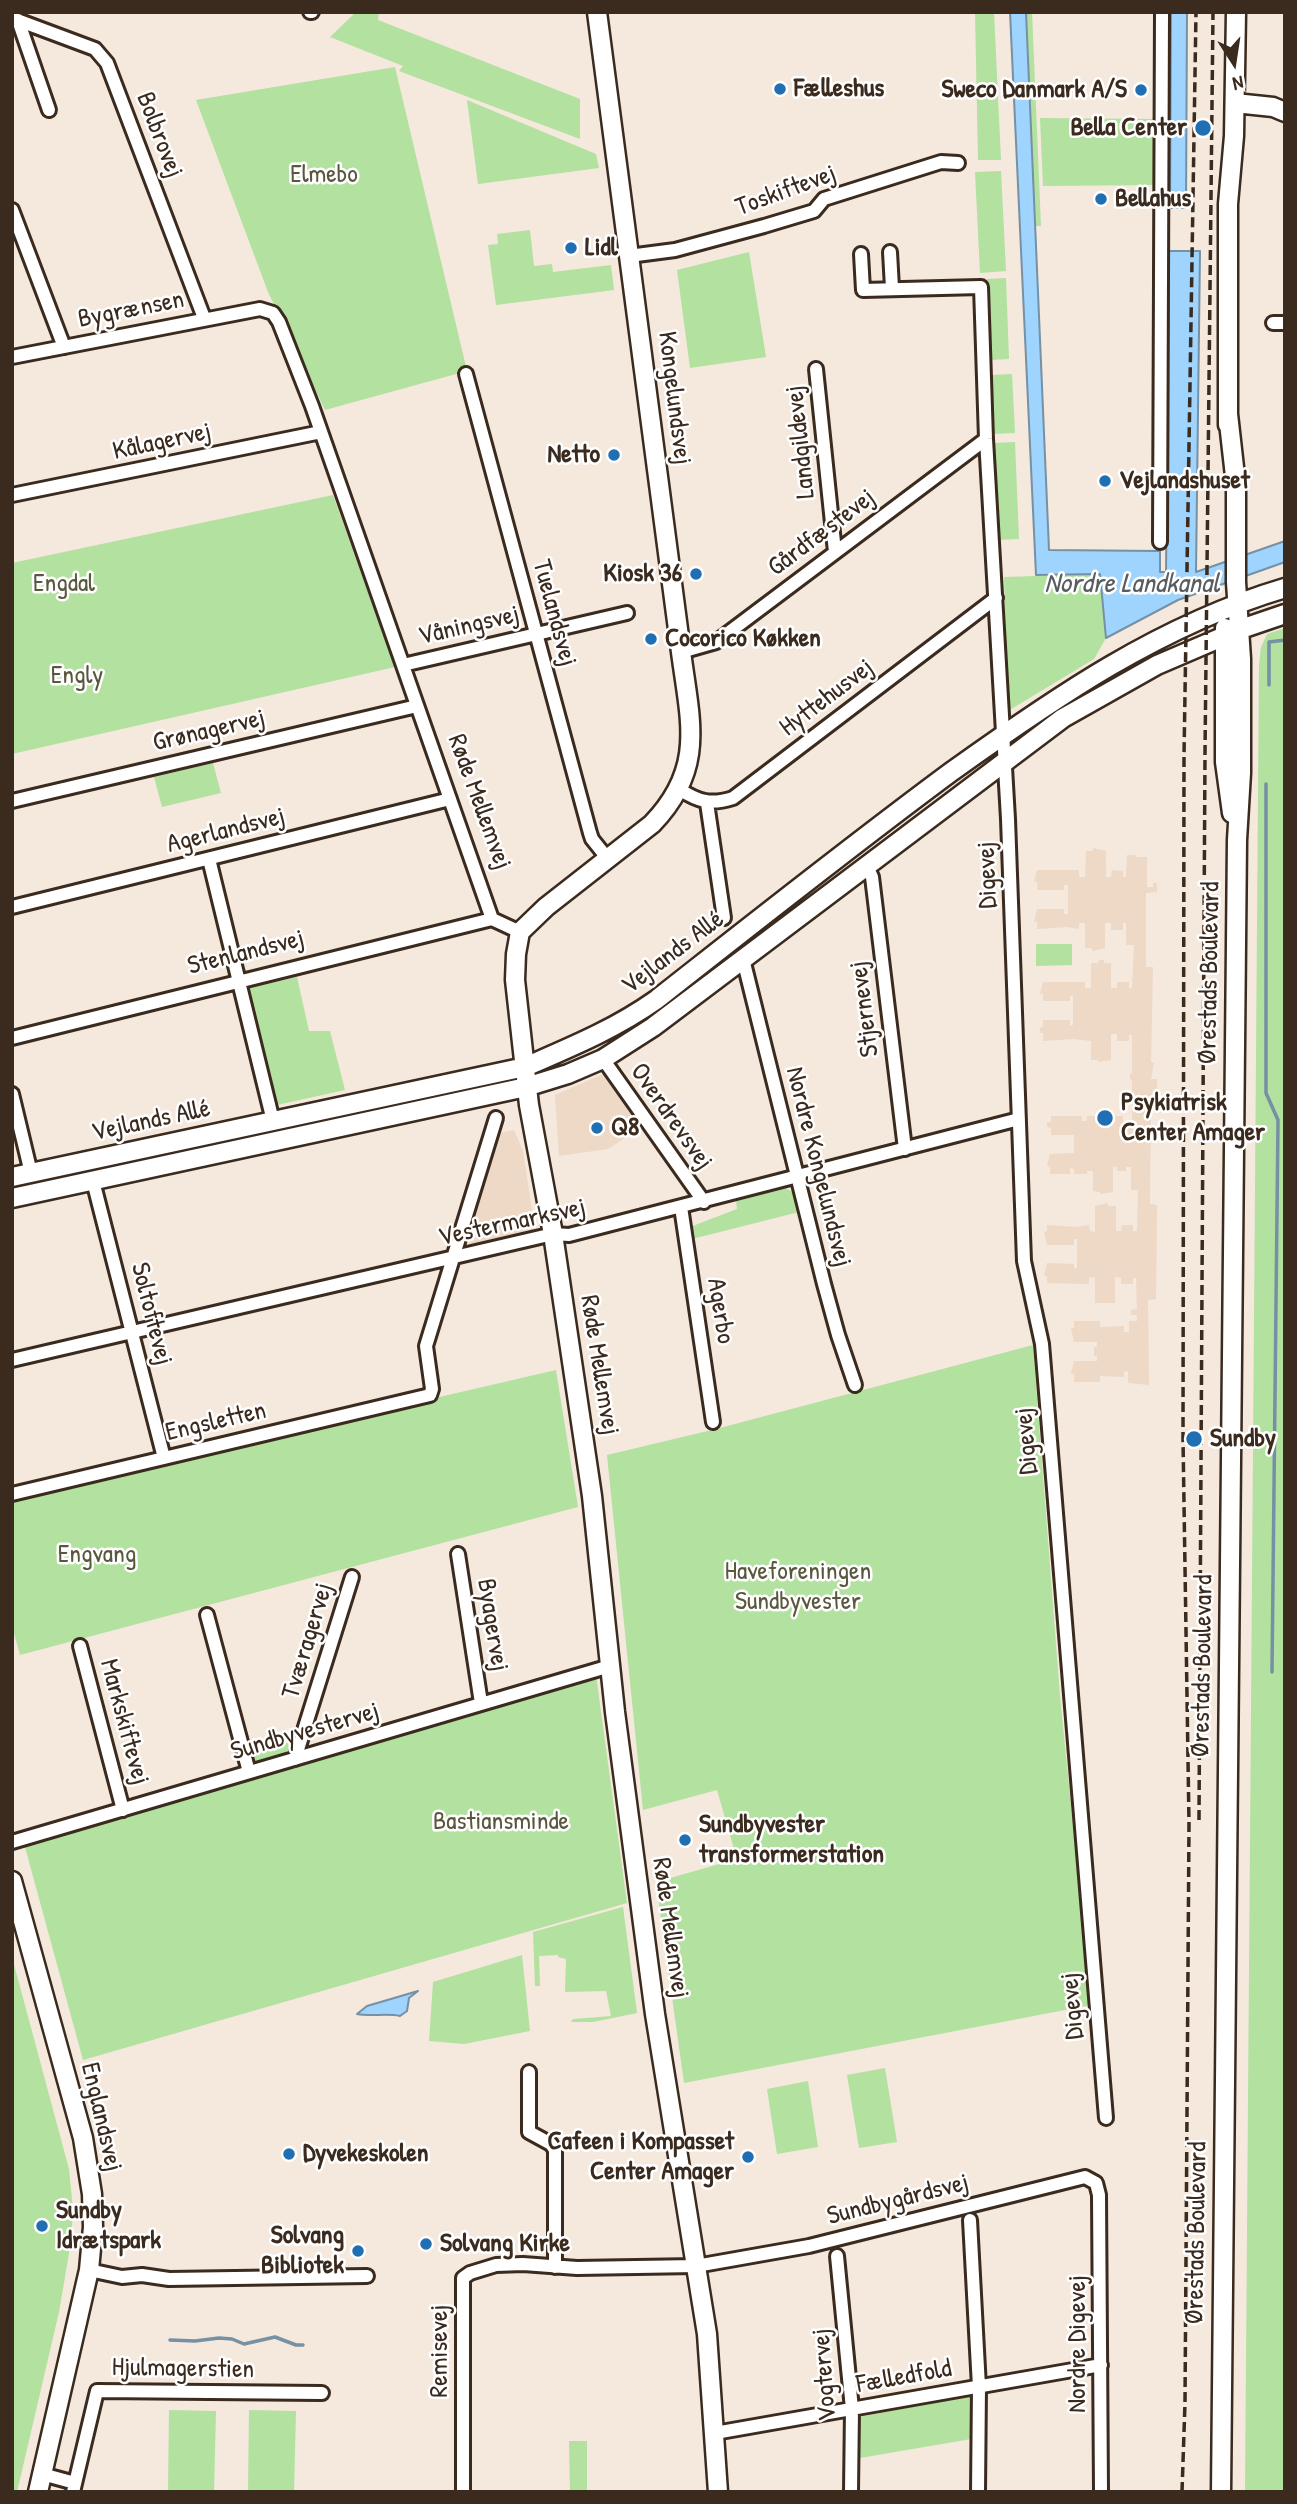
<!DOCTYPE html>
<html>
<head>
<meta charset="utf-8">
<style>
  body { margin:0 }
  #map { position:relative; width:1297px; height:2504px; overflow:hidden; background:#f5e8dd; font-family:"Patrick Hand",sans-serif }
  canvas { display:block }
  .frame { position:absolute; inset:0; border:14px solid #3b2a1e; pointer-events:none }
  .north { position:absolute; left:1199px; top:28px; width:70px; height:70px; -webkit-text-stroke:5px #fff; paint-order:stroke; rotate:168deg; font-size:19px; font-weight:700; line-height:28px; text-align:center; color:#3b2a1e }
  .north::after { content:''; display:block; margin:auto; width:24px; height:32px; background:#3b2a1e; clip-path:polygon(50% 0,100% 100%,50% 72%,0 100%) }
</style>
</head>
<body>
<div id="map">
<canvas width="1297" height="2504"></canvas>
<div class="frame"></div>
<div class="north">N</div>
</div>
<script>
const ctx = document.querySelector('canvas').getContext('2d');
ctx.lineJoin = 'round';
function paint(path, color) {
  ctx.fillStyle = color;
  ctx.fill(path, 'evenodd');
}
function stroke(path, color, width, dash) {
  ctx.strokeStyle = color;
  ctx.lineWidth = width;
  ctx.lineCap = dash ? 'butt' : 'round';
  ctx.setLineDash(dash || []);
  ctx.stroke(path);
}
function write(font, color, halo, rows, align = 'center') {
  ctx.font = font + ' "Patrick Hand",sans-serif';
  ctx.lineWidth = 5;
  ctx.setLineDash([]);
  ctx.textBaseline = 'middle';
  ctx.strokeStyle = halo;
  ctx.fillStyle = color;
  for (const [text, x, y, turn = 0] of rows) {
    ctx.save();
    ctx.translate(x, y);
    ctx.rotate((+turn || 0) * Math.PI / 180);
    ctx.textAlign = isNaN(turn) ? turn : align;
    if (halo) ctx.strokeText(text, 0, 0);
    ctx.fillText(text, 0, 0);
    ctx.restore();
  }
}
paint(new Path2D(`
  M 1093,848 L 1106,851 L 1106,877 L 1111,877 L 1112,870 L 1123,871 L 1123,877 L 1126,877 L 1127,855 L 1135,855 L 1136,857 L 1147,857 L 1147,887 L 1153,887 L 1153,883 L 1157,883 L 1157,892 L 1146,893 L 1146,967 L 1153,967 L 1151,1062 L 1154,1063 L 1151,1079 L 1157,1079 L 1157,1111 L 1151,1112 L 1150,1190 L 1150,1204 L 1157,1205 L 1156,1299 L 1148,1300 L 1149,1385 L 1128,1383 L 1128,1371 L 1124,1372 L 1124,1377 L 1100,1376 L 1100,1382 L 1074,1382 L 1074,1374 L 1071,1374 L 1074,1361 L 1097,1361 L 1097,1356 L 1094,1356 L 1094,1347 L 1097,1347 L 1097,1342 L 1074,1342 L 1071,1328 L 1074,1328 L 1074,1321 L 1100,1321 L 1100,1327 L 1124,1326 L 1124,1332 L 1129,1332 L 1129,1321 L 1137,1321 L 1137,1315 L 1131,1315 L 1131,1310 L 1137,1309 L 1136,1278 L 1133,1278 L 1133,1284 L 1121,1284 L 1121,1278 L 1115,1277 L 1115,1303 L 1095,1303 L 1095,1277 L 1089,1278 L 1089,1284 L 1047,1283 L 1047,1276 L 1044,1276 L 1047,1263 L 1074,1264 L 1074,1269 L 1077,1268 L 1077,1239 L 1074,1239 L 1074,1245 L 1047,1245 L 1044,1232 L 1047,1231 L 1047,1225 L 1077,1227 L 1089,1225 L 1090,1231 L 1095,1232 L 1095,1206 L 1108,1203 L 1108,1206 L 1116,1206 L 1116,1231 L 1121,1231 L 1122,1225 L 1133,1225 L 1133,1231 L 1137,1231 L 1138,1190 L 1131,1190 L 1131,1167 L 1126,1167 L 1126,1171 L 1117,1171 L 1117,1167 L 1113,1167 L 1113,1192 L 1100,1194 L 1100,1192 L 1093,1191 L 1093,1171 L 1087,1171 L 1087,1174 L 1074,1174 L 1074,1169 L 1070,1168 L 1070,1174 L 1050,1174 L 1050,1167 L 1047,1166 L 1050,1154 L 1074,1153 L 1074,1135 L 1051,1135 L 1051,1128 L 1047,1127 L 1047,1122 L 1051,1122 L 1051,1116 L 1082,1116 L 1082,1121 L 1087,1121 L 1087,1116 L 1123,1116 L 1123,1124 L 1132,1123 L 1132,1080 L 1130,1079 L 1130,1074 L 1132,1073 L 1132,1035 L 1129,1035 L 1129,1041 L 1117,1041 L 1117,1034 L 1111,1034 L 1111,1060 L 1098,1062 L 1098,1060 L 1091,1060 L 1091,1041 L 1073,1039 L 1043,1041 L 1043,1033 L 1040,1033 L 1040,1028 L 1043,1027 L 1043,1020 L 1070,1020 L 1070,1026 L 1073,1025 L 1073,996 L 1070,996 L 1070,1001 L 1043,1001 L 1043,994 L 1040,994 L 1043,982 L 1085,982 L 1085,988 L 1091,988 L 1091,963 L 1098,963 L 1099,960 L 1104,960 L 1104,963 L 1111,963 L 1111,988 L 1117,988 L 1117,982 L 1129,982 L 1129,988 L 1132,988 L 1134,945 L 1126,945 L 1126,923 L 1123,923 L 1123,930 L 1111,930 L 1111,923 L 1105,923 L 1105,948 L 1092,951 L 1092,948 L 1085,948 L 1085,923 L 1079,923 L 1079,929 L 1067,927 L 1037,929 L 1037,922 L 1034,922 L 1037,909 L 1064,909 L 1064,914 L 1068,914 L 1068,885 L 1064,885 L 1064,890 L 1037,890 L 1037,882 L 1034,882 L 1037,870 L 1079,870 L 1079,877 L 1085,877 L 1086,851 L 1093,851 Z
  M 603,1074 L 642,1127 L 608,1149 L 559,1156 L 555,1095 Z
  M 514,1130 L 523,1151 L 535,1230 L 470,1244 L 465,1237 L 499,1133 Z`), '#eed8c6');
paint(new Path2D(`
  M 356,12 L 379,12 L 378,20 L 580,99 L 580,139 L 399,71 L 403,66 L 330,37 Z
  M 975,12 L 994,12 L 1001,160 L 978,160 Z
  M 1026,12 L 1032,12 L 1041,226 L 1035,226 Z
  M 395,67 L 467,371 L 325,410 L 268,292 L 196,100 Z
  M 467,100 L 596,154 L 599,168 L 478,184 Z
  M 1040,118 L 1156,119 L 1156,185 L 1043,186 Z
  M 1001,171 L 1006,271 L 980,273 L 975,172 Z
  M 530,230 L 534,266 L 552,264 L 553,272 L 611,265 L 614,290 L 496,305 L 488,245 L 498,244 L 497,234 Z
  M 749,252 L 766,357 L 690,368 L 677,270 Z
  M 1006,278 L 1009,359 L 990,360 L 987,279 Z
  M 1012,374 L 1015,433 L 993,434 L 991,375 Z
  M 1015,442 L 1019,539 L 998,540 L 994,443 Z
  M 333,495 L 395,667 L 12,754 L 12,563 Z
  M 1100,574 L 1106,638 L 1094,659 L 1008,711 L 1004,577 Z
  M 1285,628 L 1285,2492 L 1245,2492 L 1259,665 L 1261,647 L 1267,634 Z
  M 213,763 L 221,793 L 162,807 L 154,777 Z
  M 1036,944 L 1072,944 L 1072,965 L 1036,966 Z
  M 297,977 L 309,1031 L 330,1031 L 345,1090 L 277,1105 L 249,988 Z
  M 784,1187 L 794,1193 L 799,1212 L 692,1239 L 690,1227 L 737,1209 L 736,1201 Z
  M 1033,1345 L 1060,1696 L 1091,2005 L 684,2083 L 656,1882 L 737,1859 L 717,1790 L 643,1810 L 607,1455 L 716,1429 Z
  M 556,1370 L 578,1507 L 20,1655 L 12,1626 L 12,1496 Z
  M 596,1675 L 627,1903 L 83,2060 L 25,1847 Z
  M 296,1733 C 287,1760 283,1757 257,1765 L 253,1762 L 248,1744 Z
  M 623,1907 L 637,2013 L 593,2022 L 571,2022 L 573,2019 L 611,2016 L 606,1991 L 565,1992 L 566,1959 L 558,1957 L 558,1955 L 539,1956 L 540,1986 L 535,1986 L 533,1932 Z
  M 522,1955 L 530,2031 L 464,2044 L 429,2041 L 433,1982 Z
  M 12,1957 L 69,2169 L 73,2210 L 71,2242 L 59,2312 L 17,2492 L 12,2492 Z
  M 885,2068 L 897,2142 L 859,2148 L 847,2075 Z
  M 808,2081 L 818,2147 L 777,2154 L 767,2089 Z
  M 970,2396 L 971,2439 L 860,2458 L 859,2417 Z
  M 169,2410 L 216,2411 L 214,2492 L 168,2492 Z
  M 249,2410 L 296,2411 L 294,2492 L 248,2492 Z
  M 569,2441 L 587,2441 L 587,2492 L 570,2492 Z`), '#b2e1a0');
const water = new Path2D(`
  M 1010,12 L 1026,12 L 1049,550 L 1160,551 L 1160,572 L 1166,572 L 1169,251 L 1200,251 L 1196,572 L 1285,541 L 1285,562 L 1178,600 L 1106,638 L 1100,574 L 1036,575 Z
  M 1171,12 L 1187,12 L 1186,208 L 1170,208 Z
  M 418,1991 L 409,1998 L 407,2011 L 400,2016 C 385,2013 371,2017 357,2014 L 367,2006 Z`);
paint(water, '#9ed4fd');
stroke(water, '#7690a4', 2);
stroke(new Path2D(`
  M 1269,685 L 1269,642 L 1285,640
  M 1266,784 L 1266,1093 L 1278,1120 L 1272,1672
  M 170,2340 L 195,2341 L 219,2338 L 232,2339 L 244,2344 L 275,2337 L 296,2345 L 303,2345`), '#7690a4', 3.5);
const street = new Path2D(`
  M 310,12 L 312,12
  M 12,18 L 95,49 L 107,63 L 204,318
  M 18,20 L 49,110
  M 12,210 L 64,347
  M 890,252 L 892,288
  M 861,254 L 863,290 L 981,287 L 986,439 L 1008,819 L 1024,1261 L 1042,1344 L 1106,2118
  M 629,256 L 675,250 L 764,226 L 814,211 L 824,199 L 941,162 L 958,163
  M 1273,323 L 1285,323
  M 12,357 L 260,309 L 273,313 L 279,322 L 312,406 L 492,919 L 520,932
  M 816,369 L 835,552
  M 466,374 L 590,833 L 592,839 L 608,859
  M 12,495 L 321,432
  M 1160,542 L 1162,12
  M 681,652 L 716,642 L 986,439
  M 403,665 L 627,613
  M 679,789 C 699,802 711,805 733,798 L 996,598
  M 12,801 L 417,706
  M 707,803 L 724,918
  M 209,859 L 273,1121
  M 866,865 L 872,877 L 905,1149
  M 12,907 L 450,799
  M 743,959 L 824,1284 L 838,1335 L 855,1385
  M 12,1038 L 492,919
  M 603,1059 L 704,1202
  M 12,1094 L 31,1173
  M 93,1181 L 164,1458
  M 681,1207 L 713,1422
  M 12,1360 L 553,1234 L 569,1235 L 1019,1119
  M 12,1494 L 430,1395 L 432,1389 L 426,1346 L 496,1118
  M 458,1554 L 481,1703
  M 207,1615 L 249,1772
  M 80,1646 L 123,1810
  M 295,1759 L 352,1577
  M 12,1842 L 610,1666
  M 529,2072 L 529,2132 L 551,2144 L 555,2150 L 555,2267
  M 970,2220 L 979,2387 L 978,2492
  M 837,2256 L 852,2409 L 851,2492
  M 89,2270 L 122,2277 L 142,2275 L 169,2279 L 367,2276
  M 715,2433 L 1101,2365
  M 42,2474 L 75,2483
  M 73,2492 L 97,2391 L 322,2393
  M 463,2492 L 463,2278 L 470,2273 L 496,2265 L 523,2264 L 577,2268 L 696,2266 L 809,2246 L 1085,2177 L 1096,2183 L 1099,2195 L 1101,2492`);
const secondary = new Path2D(`
  M 597,12 L 681,652 C 690,721 706,768 652,824 L 546,907 L 520,932 L 516,954 L 515,980 L 529,1105 L 553,1234 L 592,1496 L 615,1712 L 655,2014 L 707,2334 L 718,2492
  M 1235,103 L 1273,107 L 1285,112
  M 1228,425 L 1228,204 L 1234,136 L 1236,12
  M 1225,628 L 1225,762 L 1232,813
  M 12,1177 L 525,1067 C 571,1047 615,1029 656,1000 C 754,923 851,846 951,772 C 1056,697 1160,625 1285,588
  M 12,1198 L 526,1087 L 568,1074 L 603,1059 L 653,1027 L 1063,718 L 1157,665 L 1241,629 L 1285,614
  M 12,1881 L 83,2138 L 92,2194 L 93,2227 L 89,2270 L 38,2492
  M 1221,2492 L 1237,840 L 1241,773 L 1241,659 L 1236,582 L 1236,485 L 1228,414`);
stroke(street, '#3b2a1e', 18);
stroke(secondary, '#3b2a1e', 23);
stroke(street, '#fff', 12);
stroke(secondary, '#fff', 18);
stroke(new Path2D(`
  M 1199,1820 L 1205,753 L 1213,12
  M 1182,2492 L 1185,2403 L 1189,1824 L 1183,1439 L 1184,756 L 1196,12`), '#3b2a1e', 3.5, [10, 5]);
for (const [x, y, r, color] of [
  [780,89,7,"#1f6fb2"],
  [1141,90,7,"#1f6fb2"],
  [1203,128,9,"#1f6fb2"],
  [1101,199,7,"#1f6fb2"],
  [571,248,7,"#1f6fb2"],
  [614,455,7,"#1f6fb2"],
  [1105,481,7,"#1f6fb2"],
  [696,574,7,"#1f6fb2"],
  [651,639,7,"#1f6fb2"],
  [1105,1118,9,"#1f6fb2"],
  [597,1128,7,"#1f6fb2"],
  [1194,1439,9,"#1f6fb2"],
  [685,1840,7,"#1f6fb2"],
  [289,2154,7,"#1f6fb2"],
  [748,2157,7,"#1f6fb2"],
  [42,2226,7,"#1f6fb2"],
  [426,2244,7,"#1f6fb2"],
  [358,2251,7,"#1f6fb2"]
]) {
  const dot = new Path2D();
  dot.arc(x, y, r, 0, 2 * Math.PI);
  ctx.fillStyle = color;
  ctx.fill(dot);
  stroke(dot, '#fff', 2.5);
}
write('bold 26px', '#3b2a1e', '#fff', [
  ["Fælleshus",794,89],
  ["Sweco Danmark A/S",1127,90,"right"],
  ["Bella Center",1187,128,"right"],
  ["Bellahus",1115,199],
  ["Lidl",585,248],
  ["Netto",600,455,"right"],
  ["Vejlandshuset",1119,481],
  ["Kiosk 36",682,574,"right"],
  ["Cocorico Køkken",665,639],
  ["Psykiatrisk",1121,1103],
  ["Center Amager",1121,1133],
  ["Q8",611,1128],
  ["Sundby",1210,1439],
  ["Sundbyvester",699,1825],
  ["transformerstation",699,1855],
  ["Cafeen i Kompasset",734,2142,"right"],
  ["Center Amager",734,2172,"right"],
  ["Dyvekeskolen",303,2154],
  ["Sundby",56,2211],
  ["Idrætspark",56,2241],
  ["Solvang",344,2236,"right"],
  ["Bibliotek",344,2266,"right"],
  ["Solvang Kirke",440,2244]
], 'left');
write('26px', '#3b2a1e', '#fff', [
  ["Bolbrovej",159,135,69],
  ["Toskiftevej",786,191,-20],
  ["Bygrænsen",131,310,-11],
  ["Kongelundsvej",674,398,83],
  ["Kålagervej",162,442,-12],
  ["Landgildevej",801,442,-96],
  ["Gårdfæstevej",822,533,-37],
  ["Tuelandsvej",554,613,75],
  ["Våningsvej",469,626,-13],
  ["Hyttehusvej",827,698,-37],
  ["Grønagervej",209,731,-13],
  ["Røde Mellemvej",479,802,70],
  ["Agerlandsvej",226,831,-14],
  ["Digevej",988,875,-92],
  ["Stenlandsvej",246,953,-14],
  ["Vejlands Allé",673,953,-37],
  ["Ørestads Boulevard",1210,973,-89],
  ["Stjernevej",865,1009,-97],
  ["Overdrevsvej",671,1117,55],
  ["Vejlands Allé",151,1121,-12],
  ["Nordre Kongelundsvej",818,1167,76],
  ["Vestermarksvej",512,1223,-12],
  ["Agerbo",720,1311,81],
  ["Soltoftevej",151,1314,76],
  ["Røde Mellemvej",599,1365,81],
  ["Engsletten",216,1422,-13],
  ["Digevej",1027,1441,-95],
  ["Byagervej",492,1625,81],
  ["Tværagervej",308,1641,-73],
  ["Ørestads Boulevard",1203,1666,-89],
  ["Markskiftevej",124,1722,75],
  ["Sundbyvestervej",305,1732,-16],
  ["Røde Mellemvej",670,1928,82],
  ["Digevej",1073,2006,-95],
  ["Englandsvej",101,2117,77],
  ["Sundbygårdsvej",898,2200,-14],
  ["Ørestads Boulevard",1197,2233,-89],
  ["Nordre Digevej",1078,2344,-90],
  ["Remisevej",440,2351,-90],
  ["Hjulmagerstien",183,2369,1],
  ["Vogtervej",825,2375,-94],
  ["Fælledfold",904,2377,-10]
]);
write('26px', '#59583e', '#fff', [
  ["Elmebo",324,175],
  ["Engdal",64,584],
  ["Engly",77,676],
  ["Engvang",97,1555],
  ["Haveforeningen",798,1572],
  ["Sundbyvester",798,1602],
  ["Bastiansminde",501,1822]
]);
write('italic 28px', '#595d61', '#fff', [
  ["Nordre Landkanal",1132,585]
]);
</script>
</body>
</html>
